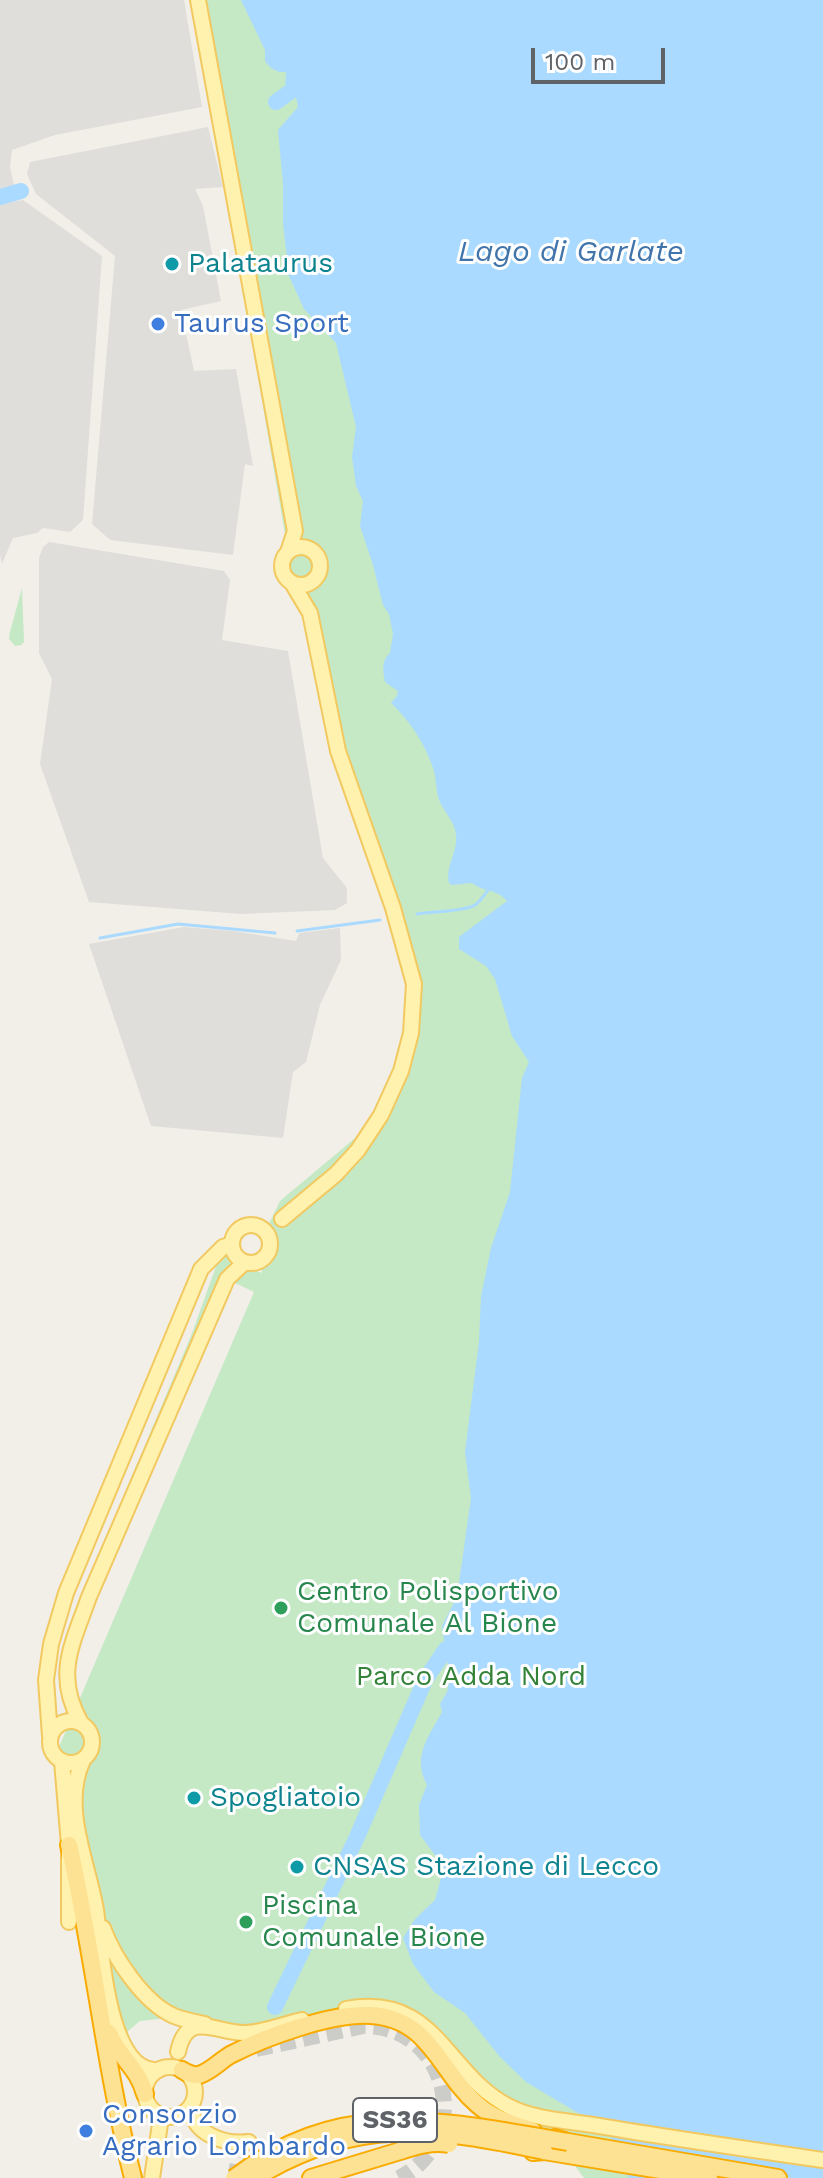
<!DOCTYPE html>
<html>
<head>
<meta charset="utf-8">
<style>
  body { margin:0 }
  #map { position:relative; width:823px; height:2178px; overflow:hidden; background:#f1efe8; font-family:"Work Sans",sans-serif }
  canvas { display:block }
  .scale { position:absolute; left:531px; top:48px; width:134px; height:36px; box-sizing:border-box; border:4px solid #5f6368; border-top:0; padding-left:10px; font-size:24px; line-height:28px; white-space:nowrap; color:#5f6368; -webkit-text-stroke:6px #fff; paint-order:stroke }
</style>
</head>
<body>
<div id="map">
<canvas width="823" height="2178"></canvas>
<div class="scale">100 m</div>
</div>
<script>
const ctx = document.querySelector('canvas').getContext('2d');
ctx.lineJoin = 'round';
function paint(path, color) {
  ctx.fillStyle = color;
  ctx.fill(path, 'evenodd');
}
function stroke(path, color, width, dash) {
  ctx.strokeStyle = color;
  ctx.lineWidth = width;
  ctx.lineCap = dash ? 'butt' : 'round';
  ctx.setLineDash(dash || []);
  ctx.stroke(path);
}
function write(font, color, halo, rows, align = 'center') {
  ctx.font = font + ' "Work Sans",sans-serif';
  ctx.lineWidth = 6;
  ctx.setLineDash([]);
  ctx.textBaseline = 'middle';
  ctx.strokeStyle = halo;
  ctx.fillStyle = color;
  for (const [text, x, y, turn = 0] of rows) {
    ctx.save();
    ctx.translate(x, y);
    ctx.rotate((+turn || 0) * Math.PI / 180);
    ctx.textAlign = isNaN(turn) ? turn : align;
    if (halo) ctx.strokeText(text, 0, 0);
    ctx.fillText(text, 0, 0);
    ctx.restore();
  }
}
paint(new Path2D(`
  M 0,0 L 184,0 L 202,107 L 55,135 L 12,150 L 10,166 L 15,191 L 0,195 Z
  M 208,127 L 223,187 L 195,189 L 203,206 L 221,301 L 181,310 L 194,371 L 236,369 L 253,466 L 245,464 L 233,555 L 110,540 L 92,524 L 115,256 L 36,194 L 27,174 L 30,162 Z
  M 23,200 L 102,256 L 83,520 L 70,532 L 43,528 L 37,533 L 13,538 L 2,564 L 0,555 L 0,204 Z
  M 49,542 L 224,571 L 230,580 L 222,640 L 288,651 L 323,858 L 347,888 L 347,903 L 335,910 L 241,914 L 89,902 L 40,764 L 52,679 L 39,653 L 39,558 L 43,547 Z
  M 184,927 L 233,931 L 296,941 L 299,933 L 340,928 L 341,960 L 320,1005 L 306,1062 L 293,1072 L 283,1138 L 151,1126 L 89,944 Z`), '#e0deda');
paint(new Path2D(`
  M 190,0 L 823,0 L 823,2178 L 584,2178 L 570,2159 L 499,2124 L 419,2038 L 383,2018 L 264,2030 L 184,2030 L 167,2018 L 140,2021 L 122,2036 L 70,1843 L 53,1761 L 254,1292 L 231,1281 C 240,1272 251,1268 262,1273 L 261,1257 L 265,1232 L 280,1201 L 373,1123 L 406,1040 L 411,999 L 375,866 L 337,770 L 301,600 L 281,585 L 286,540 L 212,111 Z
  M 22,588 L 24,642 L 21,645 L 15,646 L 9,639 L 10,632 Z
  M 225,1252 L 234,1265 L 69,1631 L 85,1587 L 191,1336 L 219,1258 Z`), '#c5e8c5');
paint(new Path2D(`
  M 241,0 L 823,0 L 823,2178 L 629,2178 L 606,2127 L 596,2118 L 578,2113 L 526,2082 L 500,2057 L 465,2013 L 434,1992 L 413,1964 L 403,1938 L 415,1919 L 435,1900 L 444,1867 L 420,1835 L 419,1805 L 427,1785 C 412,1756 428,1738 442,1712 L 440,1704 L 447,1692 L 450,1679 L 442,1626 L 457,1597 L 471,1498 L 465,1452 L 479,1342 L 481,1296 L 491,1248 L 510,1192 L 522,1078 L 529,1062 L 512,1036 L 495,979 L 486,966 L 459,949 L 459,937 L 507,901 C 498,889 483,892 472,883 L 452,885 L 449,883 C 445,867 458,852 456,835 C 455,822 445,813 440,802 C 435,790 437,777 432,765 C 424,742 409,720 391,703 L 397,696 L 398,691 L 385,682 C 383,671 381,661 390,653 L 393,634 L 389,614 L 383,605 L 373,565 L 360,526 L 363,501 L 356,486 L 352,457 L 356,427 L 336,343 L 304,309 L 289,276 L 283,223 L 283,184 L 278,130 L 298,107 L 296,97 L 285,89 L 286,72 L 279,72 L 271,68 L 265,61 L 265,50 Z`), '#aadaff');
stroke(new Path2D(`
  M 417,914 C 430,912 467,911 475,905 C 480,902 484,895 488,890
  M 297,931 L 380,920
  M 100,938 L 178,924 L 275,933`), '#aadaff', 3);
stroke(new Path2D(`
  M 276,102 L 290,92
  M 0,197 L 21,191
  M 275,2007 L 357,1837 L 425,1680 L 446,1649`), '#aadaff', 16);
stroke(new Path2D(`
  M 234,2178 L 238,2157`), '#ccccc8', 14, [14, 7]);
stroke(new Path2D(`
  M 256,2049 L 363,2026 C 449,2025 475,2139 399,2178`), '#ccccc8', 16, [16, 8]);
const major = new Path2D(`
  M 198,0 L 295,531 L 288,552
  M282 566a19 19 0 1 1 38 0a19 19 0 1 1-38 0Z
  M 282,1219 L 336,1174 L 358,1150 L 381,1115 L 401,1071 L 411,1033 L 414,984 L 393,908 L 338,751 L 310,613 L 292,583
  M232 1244a19 19 0 1 1 38 0a19 19 0 1 1-38 0Z
  M50 1742a21 21 0 1 1 42 0a21 21 0 1 1-42 0Z
  M 81,1723 C 54,1675 72,1645 89,1597 L 227,1279 L 245,1262
  M 50,1736 L 46,1680 L 51,1644 L 66,1593 L 201,1269 L 223,1247 L 232,1244
  M 83,1760 C 61,1807 88,1862 96,1910 C 101,1944 107,2076 159,2070
  M 62,1761 L 69,1845 L 69,1922
  M 103,1928 C 114,1958 144,2003 174,2016 C 184,2020 195,2022 205,2024
  M 346,2009 C 437,1992 445,2075 510,2107 C 532,2119 568,2121 593,2125 C 670,2138 746,2149 823,2160
  M 178,2052 C 187,2008 218,2034 246,2033 C 265,2032 284,2024 302,2020
  M145 2092a25 25 0 1 1 50 0a25 25 0 1 1-50 0Z
  M 191,2106 C 192,2134 224,2145 249,2142
  M 152,2178 L 160,2124 L 159,2119 L 152,2110`);
const highway = new Path2D(`
  M 69,1845 C 94,1955 105,2068 133,2178
  M 109,2033 C 119,2058 138,2067 145,2094
  M 182,2070 C 187,2073 193,2076 199,2075 C 210,2072 220,2061 230,2055 C 265,2037 331,2013 370,2015 C 431,2018 439,2072 478,2105 C 494,2119 513,2124 533,2131
  M 555,2138 L 568,2142 L 778,2178
  M 533,2152 L 544,2151 L 709,2178
  M 311,2178 L 400,2151`);
stroke(major, '#f2c960', 18);
stroke(highway, '#f9ab00', 20);
stroke(major, '#fff2af', 14);
stroke(highway, '#fde293', 16);
const highwayBridge = new Path2D(`
  M 400,2151 C 416,2146 431,2141 449,2144
  M 234,2178 C 342,2095 445,2121 568,2142
  M 255,2178 C 355,2117 434,2127 544,2151`);
stroke(highwayBridge, '#f9ab00', 20, []);
stroke(highwayBridge, '#fde293', 16);
for (const [x, y, r, color] of [
  [172,264,8,"#0f9aa8"],
  [158,324,8,"#3f7fe0"],
  [281,1608,8,"#2e9e5b"],
  [194,1798,8,"#0f9aa8"],
  [297,1867,8,"#0f9aa8"],
  [246,1922,8,"#2e9e5b"],
  [86,2131,8,"#3f7fe0"]
]) {
  const dot = new Path2D();
  dot.arc(x, y, r, 0, 2 * Math.PI);
  ctx.fillStyle = color;
  ctx.fill(dot);
  stroke(dot, '#fff', 3);
}
for (const [x, y, w] of [
  [395,2120,84]
]) {
  const box = new Path2D();
  box.roundRect(x - w / 2, y - 22, w, 44, 6);
  ctx.fillStyle = '#fff';
  ctx.fill(box);
  stroke(box, '#5f6368', 2);
}
write('bold 26px', '#5f6368', null, [
  ["SS36",395,2120]
]);
write('28px', '#0d838f', '#fff', [
  ["Palataurus",188,264],
  ["Spogliatoio",210,1798],
  ["CNSAS Stazione di Lecco",313,1867]
], 'left');
write('28px', '#366cbe', '#fff', [
  ["Taurus Sport",174,324],
  ["Consorzio",102,2115],
  ["Agrario Lombardo",102,2147]
], 'left');
write('28px', '#27864d', '#fff', [
  ["Centro Polisportivo",297,1592],
  ["Comunale Al Bione",297,1624],
  ["Piscina",262,1906],
  ["Comunale Bione",262,1938]
], 'left');
write('28px', '#348238', '#fff', [
  ["Parco Adda Nord",471,1677]
]);
write('italic 30px', '#4174aa', '#fff', [
  ["Lago di Garlate",571,252]
]);
</script>
</body>
</html>
